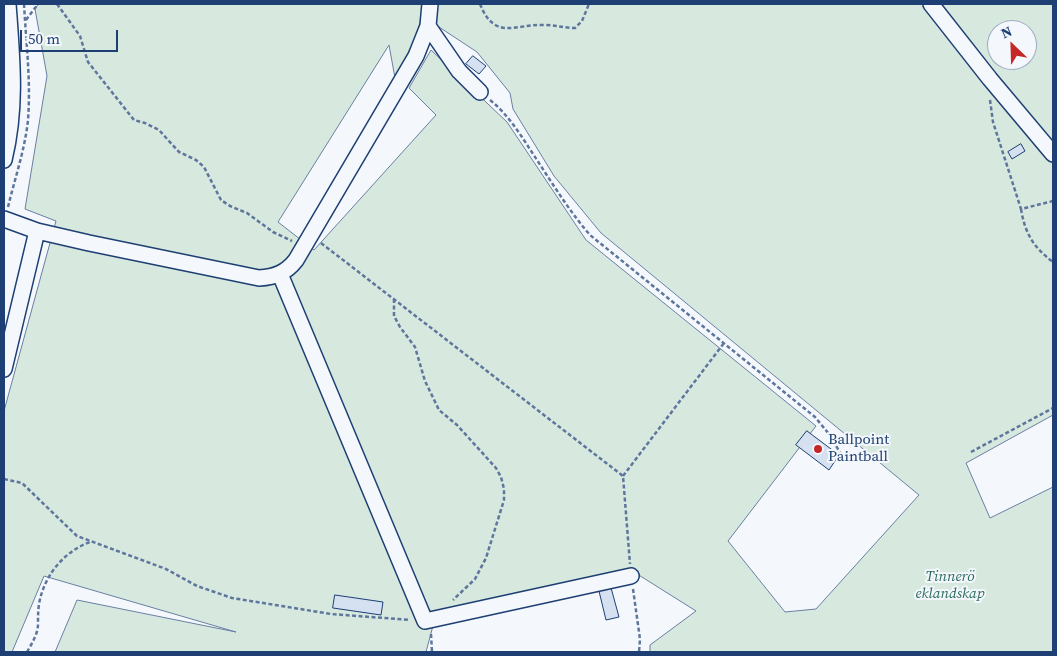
<!DOCTYPE html>
<html>
<head>
<meta charset="utf-8">
<style>
  body { margin:0 }
  #map { position:relative; width:1057px; height:656px; overflow:hidden; background:#f4f7fb; font-family:"Source Serif 4",serif }
  canvas { display:block }
  .frame { position:absolute; inset:0; border:5px solid #1d3f73; pointer-events:none }
  .north { position:absolute; left:987px; top:20px; width:50px; height:50px; box-sizing:border-box; background:#f4f7fb; border:1px solid #9eadc5; border-radius:50%; rotate:336deg; font-size:14px; font-weight:700; line-height:20px; text-align:center; color:#1d3f73 }
  .north::after { content:''; display:block; margin:auto; width:18px; height:22px; background:#c62828; clip-path:polygon(50% 0,100% 100%,50% 72%,0 100%) }
  .scale { position:absolute; left:20px; top:30px; width:98px; height:22px; box-sizing:border-box; border:2px solid #1d3f73; border-top:0; padding-left:6px; font-size:15px; line-height:18px; white-space:nowrap; color:#1d3f73; -webkit-text-stroke:4px #f4f7fb; paint-order:stroke }
</style>
</head>
<body>
<div id="map">
<canvas width="1057" height="656"></canvas>
<div class="frame"></div>
<div class="north">N</div>
<div class="scale">50 m</div>
</div>
<script>
const ctx = document.querySelector('canvas').getContext('2d');
ctx.lineJoin = 'round';
function paint(path, color) {
  ctx.fillStyle = color;
  ctx.fill(path, 'evenodd');
}
function stroke(path, color, width, dash) {
  ctx.strokeStyle = color;
  ctx.lineWidth = width;
  ctx.lineCap = dash ? 'butt' : 'round';
  ctx.setLineDash(dash || []);
  ctx.stroke(path);
}
function write(font, color, halo, rows, align = 'center') {
  ctx.font = font + ' "Source Serif 4",serif';
  ctx.lineWidth = 4;
  ctx.setLineDash([]);
  ctx.textBaseline = 'middle';
  ctx.strokeStyle = halo;
  ctx.fillStyle = color;
  for (const [text, x, y, turn = 0] of rows) {
    ctx.save();
    ctx.translate(x, y);
    ctx.rotate((+turn || 0) * Math.PI / 180);
    ctx.textAlign = isNaN(turn) ? turn : align;
    if (halo) ctx.strokeText(text, 0, 0);
    ctx.fillText(text, 0, 0);
    ctx.restore();
  }
}
const green = new Path2D(`
  M 39,4 L 424,4 L 417,36 L 395,78 L 389,45 L 278,222 L 314,250 L 436,115 L 409,88 L 431,50 L 507,122 L 586,240 L 816,426 L 728,541 L 785,612 L 816,609 L 919,495 L 601,233 L 554,176 L 513,109 L 510,93 L 477,52 L 436,25 L 437,4 L 1053,4 L 1053,415 L 966,463 L 990,518 L 1053,487 L 1053,652 L 650,652 L 650,645 L 696,611 L 634,572 L 435,618 L 426,652 L 55,652 L 77,600 L 236,632 L 44,576 L 12,652 L 4,652 L 4,411 L 56,221 L 25,209 L 47,76 L 35,9 ZM 997,30 L 1027,30 L 1027,60 L 997,60 Z`);
paint(green, '#d7e8df');
stroke(green, '#687fa3', 1);
const building = new Path2D(`
  M 473,56 L 486,66 L 479,74 L 466,64 Z
  M 1021,144 L 1025,151 L 1012,159 L 1008,152 Z
  M 807,431 L 839,455 L 829,470 L 796,445 Z
  M 610,584 L 619,617 L 606,620 L 598,587 Z
  M 335,595 L 383,602 L 381,615 L 333,608 Z`);
paint(building, '#d5e0f0');
stroke(building, '#1d3f73', 1);
const minor = new Path2D(`
  M 931,4 L 990,79 L 1053,154
  M 428,26 L 459,71 L 480,92
  M 4,160 C 17,107 12,58 8,4
  M 4,219 L 37,231 L 89,243 L 259,278 C 275,277 286,273 296,260 L 416,56 L 428,26 L 430,4
  M 280,274 L 425,621 L 631,576
  M 4,369 L 37,231`);
stroke(minor, '#1d3f73', 18);
stroke(new Path2D(`
  M 57,4 L 80,36 L 88,62 L 134,120 L 145,123 L 159,130 L 179,152 L 196,160 L 204,167 L 221,200 L 230,206 L 247,213 L 273,232 L 292,241
  M 480,4 C 495,41 514,24 544,25 C 555,25 564,28 575,28 L 582,21 L 589,4
  M 26,20 L 38,4
  M 490,100 C 510,116 523,139 537,160 C 554,186 570,212 590,235 L 815,417 L 829,434 L 842,456
  M 990,100 L 993,122 L 1021,209 L 1053,201
  M 8,207 C 15,178 25,149 28,120 C 31,81 26,42 24,4
  M 1021,209 C 1025,233 1033,247 1053,262
  M 321,243 L 623,476 L 630,564
  M 394,299 L 394,316 L 400,327 L 415,347 L 425,381 L 439,410 L 457,425 L 496,468 L 501,477 L 504,489 L 504,500 L 486,558 L 475,579 L 453,600
  M 971,452 L 1053,408
  M 623,476 L 724,343
  M 4,479 L 22,483 L 77,536 L 166,569 L 197,586 L 232,598 L 331,614 L 410,620
  M 633,589 L 640,639 L 639,652
  M 431,634 L 432,652
  M 27,652 C 32,643 38,634 38,624 C 38,617 38,611 39,604 C 44,576 63,552 90,542`), '#5e769c', 2.5, [4, 2.5]);
stroke(minor, '#f4f7fb', 15);
for (const [x, y, r, color] of [
  [818,449,5,"#c62828"]
]) {
  const dot = new Path2D();
  dot.arc(x, y, r, 0, 2 * Math.PI);
  ctx.fillStyle = color;
  ctx.fill(dot);
  stroke(dot, '#f4f7fb', 2);
}
write('15px', '#1d3f73', '#f4f7fb', [
  ["Ballpoint",828,440],
  ["Paintball",828,457]
], 'left');
write('italic 15px', '#2c6c60', '#f4f7fb', [
  ["Tinnerö",950,577],
  ["eklandskap",950,594]
]);
</script>
</body>
</html>
